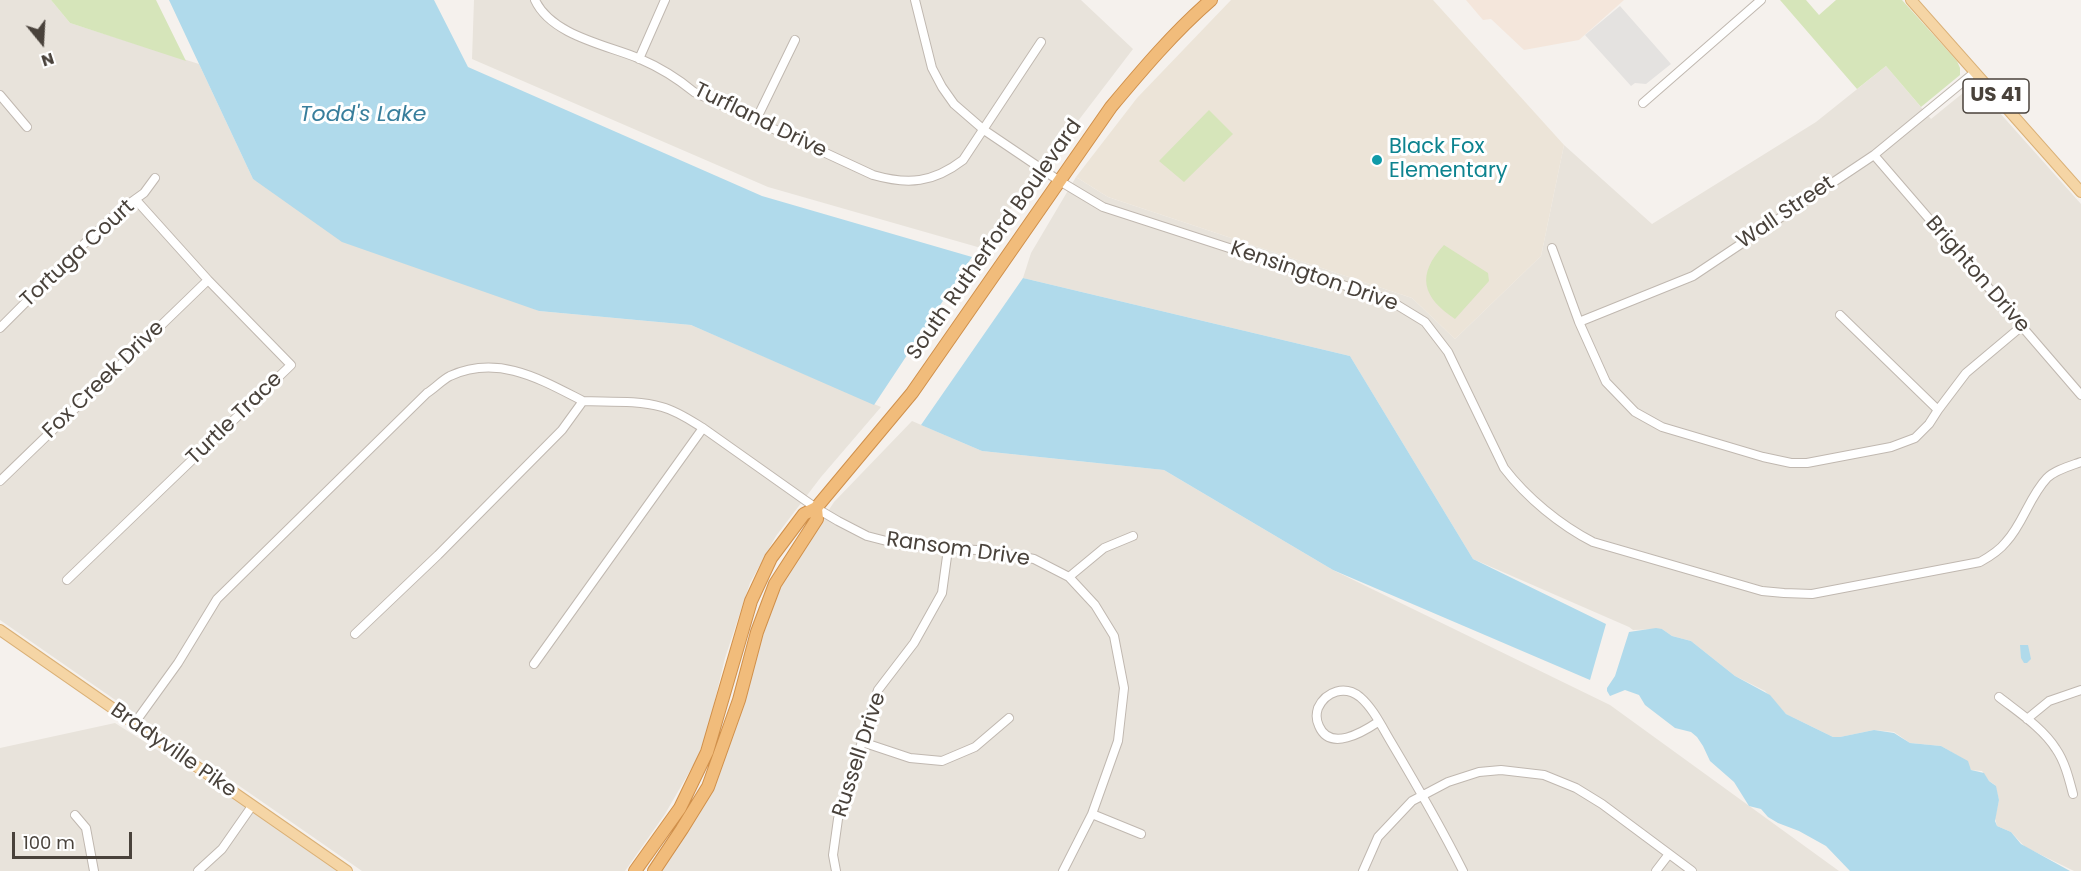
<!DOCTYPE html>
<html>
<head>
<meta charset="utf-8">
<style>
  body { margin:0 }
  #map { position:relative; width:2081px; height:871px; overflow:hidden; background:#f5f1ed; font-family:Poppins,sans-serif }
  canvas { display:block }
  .north { position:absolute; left:12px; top:12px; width:60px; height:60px; -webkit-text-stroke:4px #fff; paint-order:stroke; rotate:162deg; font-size:16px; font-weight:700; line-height:24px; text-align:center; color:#49423b }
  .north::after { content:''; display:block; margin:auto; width:21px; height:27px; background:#49423b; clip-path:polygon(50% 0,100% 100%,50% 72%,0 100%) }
  .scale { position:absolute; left:12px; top:832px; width:120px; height:27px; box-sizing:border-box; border:3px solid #49423b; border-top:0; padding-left:8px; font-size:18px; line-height:21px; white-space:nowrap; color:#49423b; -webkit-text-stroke:4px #fff; paint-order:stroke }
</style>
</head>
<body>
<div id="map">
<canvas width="2081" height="871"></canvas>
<div class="north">N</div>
<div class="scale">100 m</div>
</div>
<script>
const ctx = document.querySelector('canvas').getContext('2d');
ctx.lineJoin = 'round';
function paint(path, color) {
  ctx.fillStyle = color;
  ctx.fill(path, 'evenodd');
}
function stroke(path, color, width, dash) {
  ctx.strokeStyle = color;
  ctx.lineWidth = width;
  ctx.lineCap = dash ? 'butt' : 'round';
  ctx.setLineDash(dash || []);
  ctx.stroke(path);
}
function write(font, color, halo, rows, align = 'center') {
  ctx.font = font + ' Poppins,sans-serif';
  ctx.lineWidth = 6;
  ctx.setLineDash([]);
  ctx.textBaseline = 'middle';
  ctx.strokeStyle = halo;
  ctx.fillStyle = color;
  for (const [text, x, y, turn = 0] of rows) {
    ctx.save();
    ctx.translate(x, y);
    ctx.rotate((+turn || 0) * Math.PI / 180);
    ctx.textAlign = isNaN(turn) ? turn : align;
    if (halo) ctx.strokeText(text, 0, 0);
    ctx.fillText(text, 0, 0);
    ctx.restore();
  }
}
paint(new Path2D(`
  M 0,0 L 51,0 L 70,23 L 199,64 L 253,179 L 539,311 L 691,325 L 881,407 L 821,477 L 776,536 L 750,583 L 725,658 L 709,725 L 698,757 L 665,814 L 625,871 L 362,871 L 0,620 Z
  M 474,0 L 1081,0 L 1133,49 L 981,248 L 768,187 L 472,59 Z
  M 1886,66 L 1931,119 L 1974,84 L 2081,204 L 2081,871 L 2074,871 L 2025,847 L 2011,832 L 1997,826 L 1995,818 L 1999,800 L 1995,785 L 1989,781 L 1982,771 L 1971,770 L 1965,760 L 1941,746 L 1910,743 L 1894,732 L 1874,730 L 1840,737 L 1833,737 L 1786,714 L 1765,691 L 1735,676 L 1691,641 L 1672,636 L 1662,629 L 1633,630 L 1629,627 L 1473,559 L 1350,356 L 1023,278 L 1031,253 L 1076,177 L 1108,197 L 1412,298 L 1455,339 L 1541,256 L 1564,145 L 1652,224 L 1816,122 Z
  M 912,421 L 982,451 L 1164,470 L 1333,570 L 1610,705 L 1839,871 L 660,871 L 717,781 L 744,696 L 764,626 L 779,586 L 834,502 Z
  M 115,723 L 230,796 L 337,871 L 0,871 L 0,748 Z`), '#e8e3db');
paint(new Path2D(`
  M 1466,0 L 1624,0 L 1579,40 L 1524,50 L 1491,19 L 1483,20 Z`), '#f4e6db');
paint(new Path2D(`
  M 1231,0 L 1433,0 L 1564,145 L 1541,256 L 1455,339 L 1412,298 L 1108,197 L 1076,177 L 1137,98 Z`), '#ece4d8');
paint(new Path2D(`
  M 51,0 L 156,0 L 186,61 L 70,23 Z
  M 1780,0 L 1806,0 L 1819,15 L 1836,0 L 1902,0 L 1957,61 L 1960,68 L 1960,75 L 1921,107 L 1886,66 L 1857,89 Z
  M 1209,110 L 1233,134 L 1184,182 L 1159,161 Z
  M 1444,245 L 1488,273 L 1489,281 L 1455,319 C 1422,297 1416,275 1444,245 Z`), '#d6e5ba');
paint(new Path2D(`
  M 1620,6 L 1671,64 L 1646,84 L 1635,83 L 1631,86 L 1585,35 Z`), '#e4e2e0');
paint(new Path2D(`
  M 169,0 L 434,0 L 468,67 L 762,196 L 972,257 L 874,405 L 691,325 L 539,311 L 342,242 L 253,179 Z
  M 1023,278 L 1350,356 L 1473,559 L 1606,624 L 1590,680 L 1333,570 L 1164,470 L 982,451 L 921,425 Z
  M 1656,628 L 1662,629 L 1672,636 L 1691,641 L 1735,676 L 1770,695 L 1786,714 L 1833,737 L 1840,737 L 1874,730 L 1894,733 L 1910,743 L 1941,746 L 1968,761 L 1971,770 L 1984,773 L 1989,781 L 1996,786 L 1999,800 L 1995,821 L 1997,826 L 2011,832 L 2021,844 L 2070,871 L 1850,871 L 1826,846 L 1799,831 L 1778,823 L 1768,817 L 1761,809 L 1749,806 L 1734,782 L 1710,761 L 1703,746 L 1697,737 L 1691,732 L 1675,728 L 1645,705 L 1639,695 L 1625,690 L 1610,696 L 1607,691 L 1607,688 L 1615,676 L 1629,632 Z
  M 2020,645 L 2028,645 L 2031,659 L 2027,663 L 2024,663 L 2021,658 Z`), '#b0daeb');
const minor = new Path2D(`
  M 535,0 C 551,35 606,45 638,58 C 659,67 676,77 694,92 L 873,175 C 908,185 933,183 963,160 L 1041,42
  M 915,0 L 932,68 L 942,87 L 954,104 L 984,130 L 1058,180 L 1103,207 L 1389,300 L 1425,322 L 1448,352 L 1504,468 C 1527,498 1560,525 1593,542 L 1762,591 L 1784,593 L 1812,594 L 1980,562 C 1989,557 1999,551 2006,542 C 2023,524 2029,497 2047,478 C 2055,470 2070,466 2081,462
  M 639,59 L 665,0
  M 0,95 L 27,127
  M 1643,103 L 1761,0
  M 756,120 L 795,40
  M 1874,155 L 2081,395
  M 1552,248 L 1579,322 L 1606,382 L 1635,412 L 1662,427 L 1763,457 L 1791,463 L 1807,463 L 1891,447 L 1915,438 L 1929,424 L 1938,410 L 1966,373 L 2022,326
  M 1840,315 L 1938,410
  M 1579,322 L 1693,276 L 1874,155 L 1975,72
  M 0,328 L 88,240 L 123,208 L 144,193 L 155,178
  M 703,428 L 816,508 L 838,521 L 867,536 L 902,545 L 991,551 L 1034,559 L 1069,577 L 1095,605 L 1114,636 L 1124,688 L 1118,741 L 1092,814 L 1063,871
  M 0,481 L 208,280
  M 1069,577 L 1104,548 L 1133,536
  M 67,580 L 291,365 L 208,280 L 136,200
  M 534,664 L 703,428 C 690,420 677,411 662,407 C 637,400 608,402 583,401
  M 1999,697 C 2018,712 2043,728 2056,749 C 2065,762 2069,779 2073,794
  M 2027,719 L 2049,701 L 2081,690
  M 1378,722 C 1363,732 1330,752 1319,726 C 1316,720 1316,714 1318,708 C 1326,691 1345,685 1360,697 C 1373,708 1382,727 1391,742 C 1416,784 1441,827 1463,871
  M 134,724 L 178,663 L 217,599 L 427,393 C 435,388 442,380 450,376 C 498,354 540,379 583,401 L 562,430 L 438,555 L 355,634
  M 862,742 L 910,758 L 942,761 L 975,747 L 1009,718
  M 1092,814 L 1141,834
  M 75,815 L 86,828 L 94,871
  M 198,871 L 222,849 L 252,806
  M 836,871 L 833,855 L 838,819 L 878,690 L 914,643 L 942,593 L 948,549
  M 1363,871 L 1378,837 L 1412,801 L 1448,782 L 1479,772 L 1501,770 L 1544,775 L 1576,788 L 1602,804 L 1692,871
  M 1656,871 L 1669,854`);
const major = new Path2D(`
  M 1911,0 L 2081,192
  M 0,630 L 347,871`);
const highway = new Path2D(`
  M 635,871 L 680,808 L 707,752 L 751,601 L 771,558 L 804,514 L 816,508 L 912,393 L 1111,107 C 1142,70 1174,32 1211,0
  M 654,871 L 682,829 L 708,787 L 739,700 L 757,632 L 775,584 L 817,519 L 816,508`);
stroke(minor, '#c0b8b0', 10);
stroke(major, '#dab076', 12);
stroke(highway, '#d0904b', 14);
stroke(minor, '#fff', 8);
stroke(major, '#f5d5a5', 10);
stroke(highway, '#f1bc7b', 12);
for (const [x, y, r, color] of [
  [1377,160,6,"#0f9aa8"]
]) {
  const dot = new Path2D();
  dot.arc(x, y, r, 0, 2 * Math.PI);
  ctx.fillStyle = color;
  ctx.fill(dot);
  stroke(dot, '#fff', 2);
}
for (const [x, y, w] of [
  [1996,96,66]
]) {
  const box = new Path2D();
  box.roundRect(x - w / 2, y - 17, w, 34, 4.5);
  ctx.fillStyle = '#fff';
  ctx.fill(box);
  stroke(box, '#49423b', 1.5);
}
write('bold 20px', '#49423b', null, [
  ["US 41",1996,96]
]);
write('21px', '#49423b', '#fff', [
  ["Turfland Drive",760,121,26],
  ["Wall Street",1786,213,-34],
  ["South Rutherford Boulevard",995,240,-55],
  ["Tortuga Court",78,254,-43],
  ["Brighton Drive",1977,275,49],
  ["Kensington Drive",1314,277,19],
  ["Fox Creek Drive",104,380,-44],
  ["Turtle Trace",235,419,-44],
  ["Ransom Drive",958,550,8],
  ["Bradyville Pike",173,751,35],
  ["Russell Drive",860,755,-72]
]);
write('21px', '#0d838f', '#fff', [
  ["Black Fox",1389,148],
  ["Elementary",1389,172]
], 'left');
write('italic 22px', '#387e9c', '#fff', [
  ["Todd's Lake",363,115]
]);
</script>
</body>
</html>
